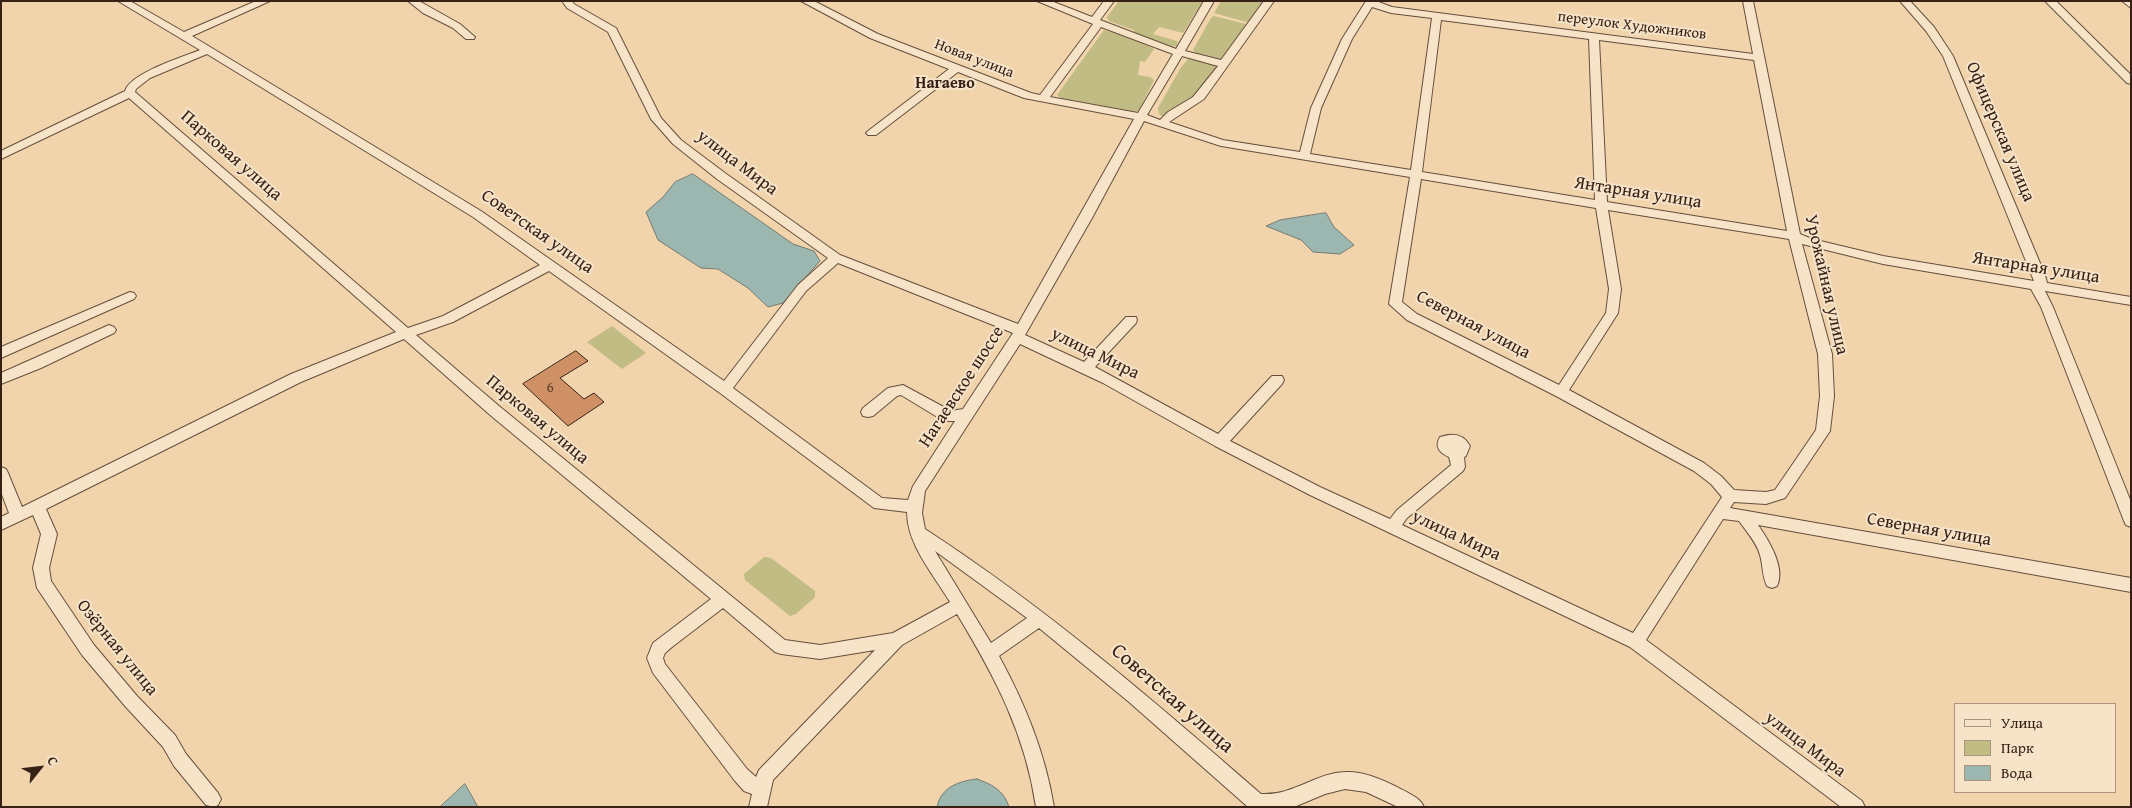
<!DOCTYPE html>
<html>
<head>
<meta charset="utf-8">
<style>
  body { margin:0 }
  #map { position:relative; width:2132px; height:808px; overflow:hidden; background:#f1d4ab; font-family:"Gentium Book Plus",serif }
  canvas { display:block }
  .frame { position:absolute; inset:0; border:2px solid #372117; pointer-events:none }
  .legend { position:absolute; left:1954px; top:703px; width:162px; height:90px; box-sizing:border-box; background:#f6e3c8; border:1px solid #aa9581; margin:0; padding:6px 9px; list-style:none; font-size:15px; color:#372117 }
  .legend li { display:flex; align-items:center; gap:10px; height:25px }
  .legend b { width:25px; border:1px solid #aa9581 }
  .north { position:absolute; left:15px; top:743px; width:50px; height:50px; -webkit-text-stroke:4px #f6e3c8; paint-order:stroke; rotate:61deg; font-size:14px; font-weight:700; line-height:20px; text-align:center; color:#372117 }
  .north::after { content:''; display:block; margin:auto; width:18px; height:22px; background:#372117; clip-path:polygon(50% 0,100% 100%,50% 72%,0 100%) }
</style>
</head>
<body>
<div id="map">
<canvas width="2132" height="808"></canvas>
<div class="frame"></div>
<ul class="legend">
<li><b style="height:6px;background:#f6e3c8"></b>Улица</li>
<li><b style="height:14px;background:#c1bb84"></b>Парк</li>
<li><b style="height:14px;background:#9cb7b0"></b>Вода</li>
</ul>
<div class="north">С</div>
</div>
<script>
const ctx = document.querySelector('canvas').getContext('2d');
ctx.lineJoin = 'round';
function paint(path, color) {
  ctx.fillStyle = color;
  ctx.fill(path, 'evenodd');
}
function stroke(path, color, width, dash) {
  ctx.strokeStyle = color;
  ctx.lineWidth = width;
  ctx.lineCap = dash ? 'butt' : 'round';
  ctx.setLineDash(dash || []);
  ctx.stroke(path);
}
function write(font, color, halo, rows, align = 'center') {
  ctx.font = font + ' "Gentium Book Plus",serif';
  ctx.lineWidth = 4;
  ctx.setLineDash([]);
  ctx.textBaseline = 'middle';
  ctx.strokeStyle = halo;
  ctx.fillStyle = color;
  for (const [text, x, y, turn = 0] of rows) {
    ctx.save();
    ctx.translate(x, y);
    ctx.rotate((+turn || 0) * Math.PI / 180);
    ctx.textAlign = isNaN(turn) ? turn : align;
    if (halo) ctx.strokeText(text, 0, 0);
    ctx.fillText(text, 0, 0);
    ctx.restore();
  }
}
paint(new Path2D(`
  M 1119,1 L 1203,1 L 1183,33 L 1159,27 L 1153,34 L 1177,41 L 1177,46 L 1172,47 L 1134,33 L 1134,30 L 1109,21 L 1107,17 Z
  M 1221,1 L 1265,1 L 1250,23 L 1214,13 Z
  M 1214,16 L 1250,25 L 1223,60 L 1196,53 L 1193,50 L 1211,18 Z
  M 1104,30 L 1133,39 L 1154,49 L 1145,62 L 1140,61 L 1138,75 L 1150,77 L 1154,80 L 1139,110 L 1135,112 L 1073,100 L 1063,100 L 1057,95 Z
  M 1190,56 L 1220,65 C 1201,92 1193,103 1163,117 L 1159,114 L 1158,108 L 1180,69 Z
  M 612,326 L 646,353 L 622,369 L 587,342 Z
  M 764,557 L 771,558 L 815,591 L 815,597 L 796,614 L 790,616 L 745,580 L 744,574 Z`), '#c1bb84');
const water = new Path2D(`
  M 693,174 L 793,244 L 814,251 L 820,261 L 783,303 L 768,307 L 748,288 L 718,269 L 701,268 L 658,240 L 646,212 L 663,197 L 675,182 Z
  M 1326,213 L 1334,227 L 1354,245 L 1340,254 L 1313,252 L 1301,240 L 1266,226 L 1280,220 Z
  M 977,779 C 991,784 1004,790 1009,807 L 937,807 C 941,787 959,781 977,779 Z
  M 465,784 L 478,807 L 440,807 Z`);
paint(water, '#9cb7b0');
stroke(water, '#747b73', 1);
const building = new Path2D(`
  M 576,351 L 588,361 L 560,378 L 584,399 L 594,393 L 604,402 L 568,426 L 523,384 Z`);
paint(building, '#cf9066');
stroke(building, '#372117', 1);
const minor = new Path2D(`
  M 118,1 L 130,1 L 184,32 L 256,1 L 270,1 L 192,36 L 481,211 L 724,381 L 798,285 L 828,258 L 717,179 L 673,144 L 651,119 L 608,32 L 567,8 L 562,1 L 572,1 L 574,4 L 616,28 L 661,118 L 681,140 L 725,173 L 840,255 L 1018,324 L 1134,119 L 1024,98 L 958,72 L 876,135 L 868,135 L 866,133 L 868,131 L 949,69 L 870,38 L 801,1 L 814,1 L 878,34 L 1031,93 L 1040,95 L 1093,24 L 1037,1 L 1051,1 L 1092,17 L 1104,1 L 1114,1 L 1100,20 L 1176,49 L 1204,1 L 1214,1 L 1185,51 L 1221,60 L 1264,1 L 1274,1 L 1204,99 L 1169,122 L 1223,140 L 1300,152 L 1311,108 L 1342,39 L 1366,1 L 1376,1 L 1392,7 L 1753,54 L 1743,1 L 1753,1 L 1800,234 L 1812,239 L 1883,256 L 2034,281 L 1943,56 L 1926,31 L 1900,1 L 1910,1 L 1934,27 L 1953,56 L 2045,275 L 2047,283 L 2131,297 L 2131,305 L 2045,291 L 2053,307 L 2131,502 L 2131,527 L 2126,525 L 2124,521 L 2041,307 L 2031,289 L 1883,264 L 1802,244 L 1832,354 L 1834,396 L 1830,431 L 1785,498 L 1766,504 L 1734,502 L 1730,508 L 2131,578 L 2131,592 L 1758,525 C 1768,539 1786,568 1777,586 L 1772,588 L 1767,586 C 1762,576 1763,565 1760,555 C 1757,543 1746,531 1739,521 L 1723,519 L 1646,640 L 1862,801 L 1865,807 L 1841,807 L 1630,647 L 1310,495 L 1215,446 L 1103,383 L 1020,344 L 925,491 L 922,513 L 925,529 C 1045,607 1153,700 1261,794 C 1293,796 1315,773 1345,772 C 1363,771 1381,779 1397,787 C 1406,792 1420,797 1424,807 L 1398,807 L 1366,792 L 1345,789 L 1325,794 L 1294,807 L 1248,807 L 1129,702 L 1039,628 L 999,656 C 1025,704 1045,752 1054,807 L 1036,807 C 1025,733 995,677 957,614 L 902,645 L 773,780 L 767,807 L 749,807 L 752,794 L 744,791 L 735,781 L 653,673 L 647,658 L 653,643 L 711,599 L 489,414 L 404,339 L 301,382 L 46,509 L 57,534 L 49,568 L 51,581 L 94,645 L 137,696 L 175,735 L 186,754 L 218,793 L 221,799 L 218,805 L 214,807 L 206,805 L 174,766 L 163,747 L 125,706 L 82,655 L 37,588 L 33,568 L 41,534 L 33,515 L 1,530 L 1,517 L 9,513 L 1,492 L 1,467 L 6,469 L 8,473 L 22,507 L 291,374 L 396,332 L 129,98 L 1,159 L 1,151 L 125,91 C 130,73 183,57 200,50 ZM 1372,7 L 1391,13 L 1432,18 L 1411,170 L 1310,154 L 1321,108 L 1352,39 ZM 1441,20 L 1589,39 L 1595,200 L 1422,172 ZM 1101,27 L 1173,54 L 1138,113 L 1050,97 ZM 1599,40 L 1754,60 L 1787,231 L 1607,202 ZM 207,54 L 473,217 L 540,265 L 443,316 L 408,328 L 135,92 L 136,89 L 150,78 ZM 1182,56 L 1218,66 L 1193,97 L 1168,112 L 1160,120 L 1147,115 ZM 1144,121 L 1221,146 L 1410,177 L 1389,304 L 1407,320 L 1556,396 L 1694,471 L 1711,484 L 1722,497 L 1633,633 L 1402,525 L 1407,518 L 1463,471 L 1465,467 L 1464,457 L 1466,456 L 1470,446 C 1463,433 1452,433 1440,437 C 1434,447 1440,453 1449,457 L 1451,465 L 1397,510 L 1390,519 L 1320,487 L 1230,441 L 1282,384 L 1284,380 L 1282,376 L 1272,376 L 1218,434 L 1095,367 L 1136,323 L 1137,320 L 1136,317 L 1126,317 L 1084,362 L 1025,335 L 1092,218 ZM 1421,179 L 1596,208 L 1609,289 L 1606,313 L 1559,385 L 1417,314 L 1402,302 ZM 1608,210 L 1789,239 L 1818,354 L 1820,396 L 1816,430 L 1775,490 L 1766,492 L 1734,490 L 1721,476 L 1704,463 L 1569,390 L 1618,313 L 1621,289 ZM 838,263 L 1013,333 L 963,409 L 951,411 L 903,385 L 888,388 L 863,408 L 861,412 L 863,416 L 868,417 L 873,416 L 897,396 L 901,395 L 944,421 L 955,421 L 913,486 L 908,500 L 882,498 L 733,388 L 806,291 ZM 549,271 L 720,393 L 874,508 L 907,512 C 907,545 934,575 950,602 L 893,633 L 820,645 L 785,640 L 499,406 L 416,335 L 453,322 ZM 935,551 L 1027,618 L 991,643 ZM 723,608 L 775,652 L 781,654 L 820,659 L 875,650 L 759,770 L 756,777 L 747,769 L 665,664 L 663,658 L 665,653 L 672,647 Z
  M 408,1 L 419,1 L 460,24 L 475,37 L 474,39 L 466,39 L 453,28 L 423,13 Z
  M 2045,1 L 2056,1 L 2131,75 L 2131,84 L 2127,83 Z
  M 2122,1 L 2131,1 L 2131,8 Z
  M 130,292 L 134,293 L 136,296 L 134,299 L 1,358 L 1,347 Z
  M 109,325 L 114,327 L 116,330 L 114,333 L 41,368 L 1,384 L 1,373 Z`);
stroke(minor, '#664e3c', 2);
paint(minor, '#f6e3c8');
write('15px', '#372117', '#f6e3c8', [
  ["переулок Художников",1632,26,7],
  ["Новая улица",974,59,21]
]);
write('15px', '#5d3d2b', null, [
  ["6",550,388]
]);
write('bold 16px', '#372117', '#f6e3c8', [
  ["Нагаево",945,84]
]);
write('18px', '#372117', '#f6e3c8', [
  ["Офицерская улица",2000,132,67],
  ["Парковая улица",231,156,41],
  ["улица Мира",737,163,37],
  ["Янтарная улица",1638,193,9],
  ["Советская улица",537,232,35],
  ["Янтарная улица",2036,268,9],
  ["Урожайная улица",1826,285,77],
  ["Северная улица",1473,325,28],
  ["улица Мира",1095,354,26],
  ["Нагаевское шоссе",962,387,-57],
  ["Парковая улица",537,420,40],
  ["Северная улица",1929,530,10],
  ["улица Мира",1456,536,25],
  ["Озёрная улица",117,648,51],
  ["улица Мира",1805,745,37]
]);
write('21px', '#372117', '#f6e3c8', [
  ["Советская улица",1172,699,41]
]);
</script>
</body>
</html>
